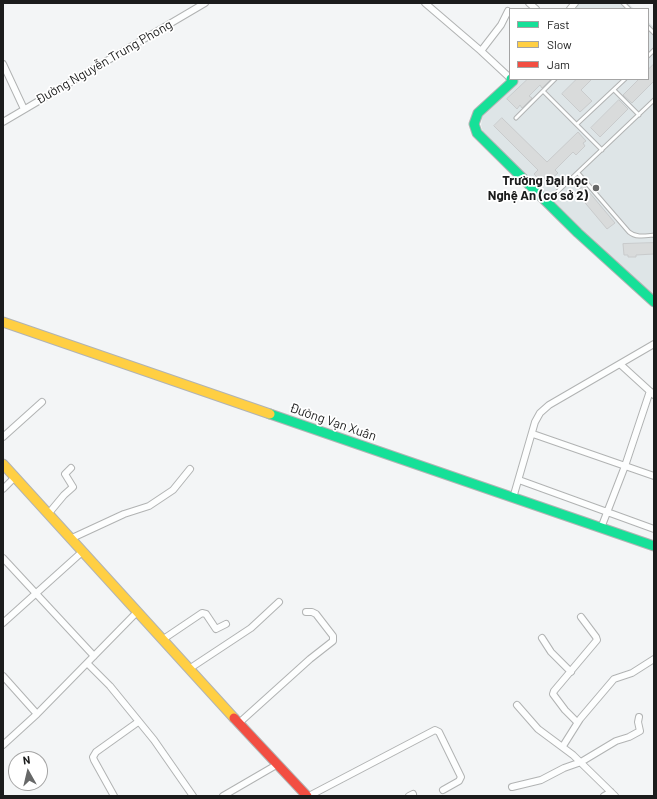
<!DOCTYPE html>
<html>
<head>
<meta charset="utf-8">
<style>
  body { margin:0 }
  #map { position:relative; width:657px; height:799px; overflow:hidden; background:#f3f5f6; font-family:Barlow,sans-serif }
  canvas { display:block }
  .frame { position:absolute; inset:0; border:4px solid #1b1c1c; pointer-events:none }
  .legend { position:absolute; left:509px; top:8px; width:140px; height:72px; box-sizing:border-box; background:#fff; border:1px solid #a4a4a4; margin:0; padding:5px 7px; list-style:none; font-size:12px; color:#1b1c1c }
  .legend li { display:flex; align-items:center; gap:8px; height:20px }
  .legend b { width:20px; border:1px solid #a4a4a4 }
  .north { position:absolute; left:8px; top:751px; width:40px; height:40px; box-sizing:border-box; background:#fff; border:1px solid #a4a4a4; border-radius:50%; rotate:352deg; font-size:11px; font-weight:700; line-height:16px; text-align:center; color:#1b1c1c }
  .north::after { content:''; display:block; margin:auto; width:14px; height:18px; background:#676868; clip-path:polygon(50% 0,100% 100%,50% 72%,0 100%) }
</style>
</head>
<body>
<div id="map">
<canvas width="657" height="799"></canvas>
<div class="frame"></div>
<ul class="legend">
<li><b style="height:5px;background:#16e098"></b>Fast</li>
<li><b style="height:5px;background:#ffcf43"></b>Slow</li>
<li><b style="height:5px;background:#f24e42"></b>Jam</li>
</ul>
<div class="north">N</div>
</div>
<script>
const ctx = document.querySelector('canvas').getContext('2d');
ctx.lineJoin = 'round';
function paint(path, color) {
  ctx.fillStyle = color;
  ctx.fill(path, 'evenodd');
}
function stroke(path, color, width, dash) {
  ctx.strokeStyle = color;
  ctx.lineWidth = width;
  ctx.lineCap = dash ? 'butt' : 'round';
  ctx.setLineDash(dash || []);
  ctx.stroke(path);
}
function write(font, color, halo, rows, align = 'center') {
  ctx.font = font + ' Barlow,sans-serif';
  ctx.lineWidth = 3.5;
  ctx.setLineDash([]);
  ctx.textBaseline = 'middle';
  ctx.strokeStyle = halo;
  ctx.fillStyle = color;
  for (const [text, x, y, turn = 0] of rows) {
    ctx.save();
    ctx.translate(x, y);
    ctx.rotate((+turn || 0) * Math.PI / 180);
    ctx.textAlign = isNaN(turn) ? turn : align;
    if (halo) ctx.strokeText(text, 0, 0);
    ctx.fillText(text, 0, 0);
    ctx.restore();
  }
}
paint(new Path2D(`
  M 579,3 L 628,3 L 634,9 L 573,9 Z
  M 648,22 L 654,27 L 654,296 L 591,240 L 484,136 L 481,125 L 483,113 L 514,79 L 648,79 Z`), '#dee5e7');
const building = new Path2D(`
  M 654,64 L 654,81 L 632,103 L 623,95 L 639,79 L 648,79 L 648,70 Z
  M 528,79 L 551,79 L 542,88 L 540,85 L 529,96 L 532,98 L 522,108 L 520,105 L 517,109 L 507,99 Z
  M 577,79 L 592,79 L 581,90 L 592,101 L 580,112 L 562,94 Z
  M 619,100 L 628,109 L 600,137 L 591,128 Z
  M 502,118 L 547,162 L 578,132 L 586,141 L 583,143 L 585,146 L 576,155 L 573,152 L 555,170 L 558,173 L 548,182 L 546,179 L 543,183 L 534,174 L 538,170 L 494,126 Z
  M 584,186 L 615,223 L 607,229 L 576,192 Z
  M 654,243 L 654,254 L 636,255 L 636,257 L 628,257 L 628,255 L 624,255 L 623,244 Z`);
paint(building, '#d9dbdb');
stroke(building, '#c9cbcc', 1);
const lane = new Path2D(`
  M 623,3 L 629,9
  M 648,27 L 654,33
  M 648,56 L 654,50
  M 614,90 L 639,115
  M 543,91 L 602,150
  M 516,118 L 555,79
  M 577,124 L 625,79
  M 578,173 L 629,232 C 636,238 645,236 654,235
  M 555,194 L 654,100`);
const street = new Path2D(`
  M 425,3 L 481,51 L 510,78
  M 529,3 L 536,9
  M 570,9 L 575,3
  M 481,51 L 501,25 L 508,11
  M 3,64 L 24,109
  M 3,122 L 205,3
  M 620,364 L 654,395
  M 533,434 L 654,476
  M 3,437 L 42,402
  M 519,480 L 654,529
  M 3,489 L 15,477
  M 513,498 L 535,422 L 540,413 L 549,405 L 654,344
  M 49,513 L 64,495 L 73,487 L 65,474 L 71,468
  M 601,528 L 625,466 L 650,391
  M 70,539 L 124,514 L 149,506 L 173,490 L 190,469
  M 3,558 L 94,656
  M 3,623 L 82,552
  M 542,638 L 551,652 L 571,672
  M 162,640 L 202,613 L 206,614 L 216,629 L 226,624
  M 88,664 L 110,686 L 154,740 L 193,796
  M 189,669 L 251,628 L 279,602
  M 3,676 L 37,714
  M 517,705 L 538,729 L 573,755 L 615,796
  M 577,722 L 565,710 L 553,694 L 554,691 L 597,640 L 596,637 L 581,617
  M 239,723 L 310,659 L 333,641 L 333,636 L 316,614 L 312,612 L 306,612
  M 3,745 L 37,714 L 138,611
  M 563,746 L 580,719 L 614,679 L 632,673 L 654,659
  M 512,787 L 541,780 L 564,768 L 581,762 L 616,741 L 629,737 L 640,731 L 638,722 L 639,717
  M 114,796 L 94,760 L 93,757 L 96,752 L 138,722
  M 223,796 L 278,764
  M 309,796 L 435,730 L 439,732 L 461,777 L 459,781 L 443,790
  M 409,796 L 413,794
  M 604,796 L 611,792`);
const fast = new Path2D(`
  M 511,79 L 513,81 L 478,113 L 474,124 L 477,133 L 578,233 L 654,302
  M 270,414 L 654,546`);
const slow = new Path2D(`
  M 3,322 L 270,414
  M 3,464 L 234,718`);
const jam = new Path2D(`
  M 234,718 L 307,796`);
stroke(lane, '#b1b3b3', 5);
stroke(street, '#b1b3b3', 8);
stroke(fast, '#b1b3b3', 11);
stroke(slow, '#b1b3b3', 11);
stroke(jam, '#b1b3b3', 11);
stroke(lane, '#fdfefe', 3);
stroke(street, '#fdfefe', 6);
stroke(fast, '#16e098', 9);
stroke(slow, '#ffcf43', 9);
stroke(jam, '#f24e42', 9);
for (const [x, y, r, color] of [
  [596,188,4,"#676868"]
]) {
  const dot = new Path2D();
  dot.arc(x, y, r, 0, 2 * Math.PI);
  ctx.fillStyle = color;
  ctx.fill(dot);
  stroke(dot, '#fff', 1.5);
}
write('13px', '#1b1c1c', '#fff', [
  ["Đường Nguyễn Trung Phong",104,62,-30],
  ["Đường Vạn Xuân",333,422,19]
]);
write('bold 13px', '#1b1c1c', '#fff', [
  ["Trường Đại học",588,181],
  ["Nghệ An (cơ sở 2)",588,196]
], 'right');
</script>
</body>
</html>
